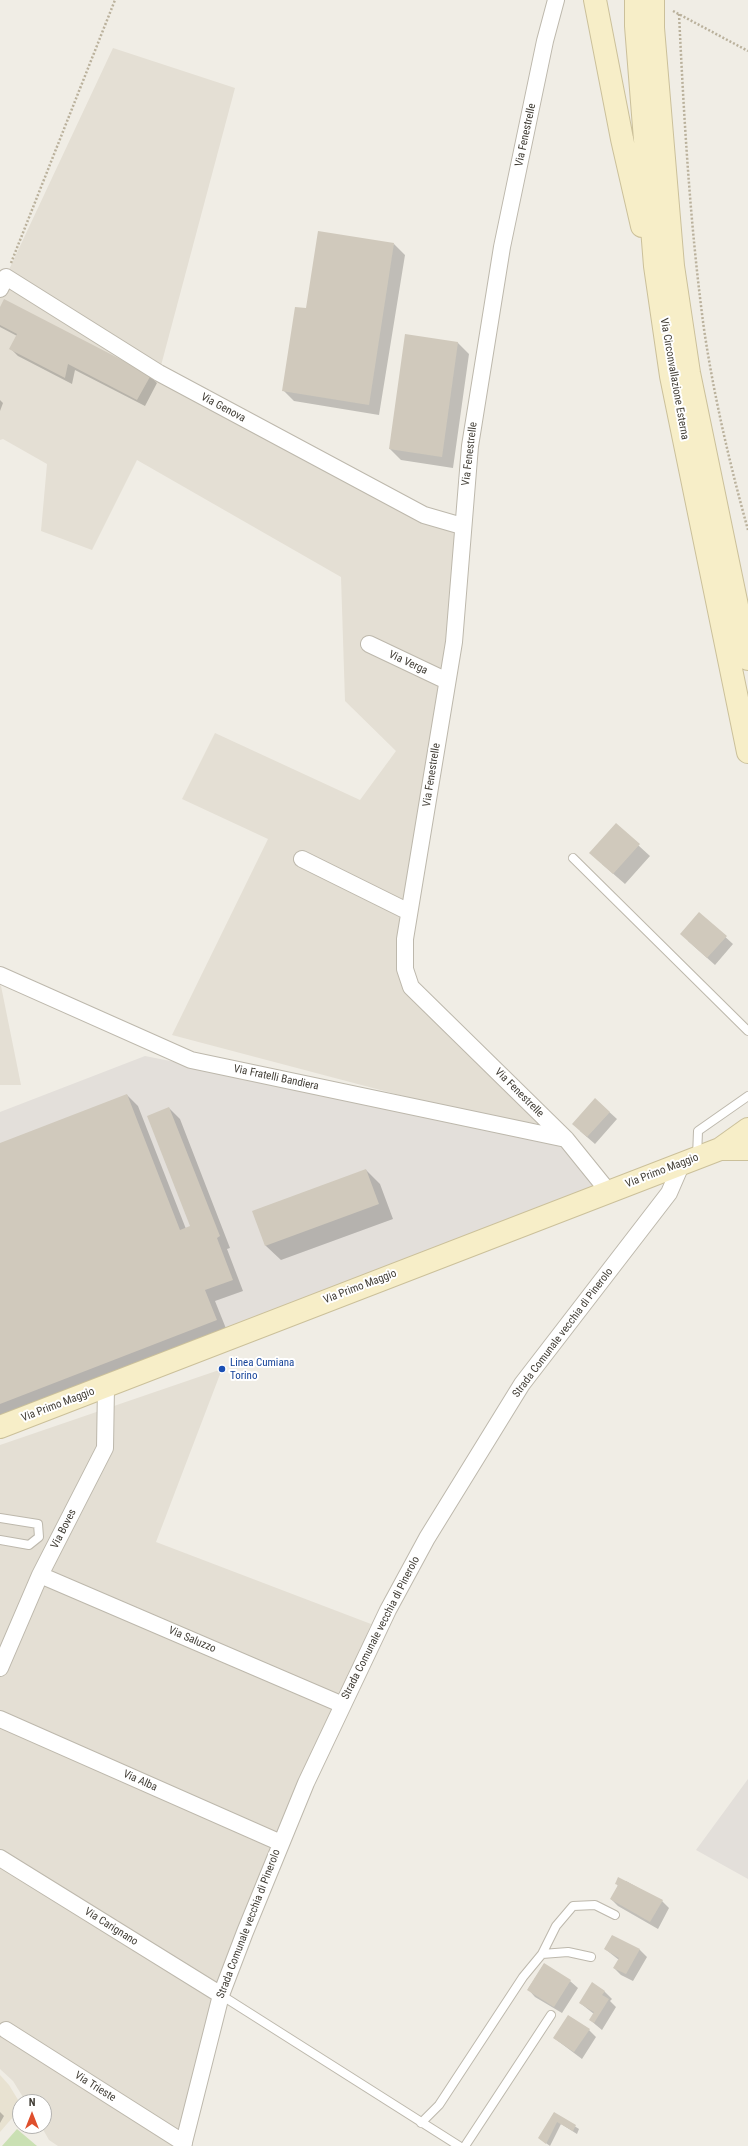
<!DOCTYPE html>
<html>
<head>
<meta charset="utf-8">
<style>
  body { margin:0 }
  #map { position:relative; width:748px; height:2146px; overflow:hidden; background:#f0ede5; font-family:"Roboto Condensed",sans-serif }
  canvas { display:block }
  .north { position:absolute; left:12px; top:2094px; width:40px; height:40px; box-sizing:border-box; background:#fff; border:1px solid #b3b2af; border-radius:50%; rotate:0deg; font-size:11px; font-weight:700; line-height:16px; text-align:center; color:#423e36 }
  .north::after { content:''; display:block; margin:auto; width:14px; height:18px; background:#df4f2d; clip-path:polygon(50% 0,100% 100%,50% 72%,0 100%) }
</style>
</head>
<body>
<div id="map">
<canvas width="748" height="2146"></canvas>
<div class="north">N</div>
</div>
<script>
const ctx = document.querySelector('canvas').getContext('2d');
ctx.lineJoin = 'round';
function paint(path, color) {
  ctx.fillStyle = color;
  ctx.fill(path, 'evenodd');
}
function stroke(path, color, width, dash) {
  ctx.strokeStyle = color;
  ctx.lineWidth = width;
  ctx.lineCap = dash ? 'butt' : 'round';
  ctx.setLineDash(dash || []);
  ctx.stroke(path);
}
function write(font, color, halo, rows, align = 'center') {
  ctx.font = font + ' "Roboto Condensed",sans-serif';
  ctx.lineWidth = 4;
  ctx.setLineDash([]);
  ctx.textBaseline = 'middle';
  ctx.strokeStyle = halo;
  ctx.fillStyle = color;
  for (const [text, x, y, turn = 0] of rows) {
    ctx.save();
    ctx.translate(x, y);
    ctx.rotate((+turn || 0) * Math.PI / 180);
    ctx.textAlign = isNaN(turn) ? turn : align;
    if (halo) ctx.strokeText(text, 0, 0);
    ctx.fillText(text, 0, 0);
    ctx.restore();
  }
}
paint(new Path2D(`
  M 113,48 L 235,88 L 159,373 L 462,526 L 405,969 L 566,1139 L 172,1035 L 268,839 L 182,799 L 215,733 L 360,800 L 396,751 L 345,701 L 341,577 L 137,460 L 92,550 L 41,531 L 47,464 L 3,439 L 0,440 L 0,275 L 6,276 Z
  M 0,985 L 1,986 L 21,1085 L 0,1085 Z
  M 222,1369 L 156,1542 L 371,1624 L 221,1995 L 178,2146 L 58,2146 L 49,2140 L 41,2126 L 44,2126 L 44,2102 L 26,2102 L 13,2081 L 0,2069 L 0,1445 Z`), '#e4dfd4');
paint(new Path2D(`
  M 145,1056 L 566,1139 L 608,1191 L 0,1427 L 0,1112 Z
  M 748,1779 L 748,1879 L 696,1850 Z`), '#e3dfda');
paint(new Path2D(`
  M 0,2075 L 9,2085 L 20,2103 L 20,2109 L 0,2132 Z`), '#e8e2d1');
paint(new Path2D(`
  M 17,2129 L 37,2146 L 2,2146 Z`), '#cae0b3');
paint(new Path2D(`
  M 394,244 L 405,255 L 379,415 L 294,401 L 283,390 L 306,309 Z
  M 0,309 L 150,376 L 157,383 L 145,406 L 75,370 L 72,384 L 18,356 L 11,349 L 17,336 L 0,327 Z
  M 406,336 L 458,343 L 469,354 L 453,468 L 401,460 L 390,449 Z
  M 0,400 L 3,403 L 0,411 Z
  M 616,825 L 650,856 L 625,884 L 602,864 Z
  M 699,913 L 733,944 L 715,965 L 688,941 Z
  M 127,1095 L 138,1106 L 186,1229 L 191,1227 L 169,1108 L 180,1119 L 230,1248 L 227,1249 L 243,1291 L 215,1301 L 227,1331 L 0,1419 L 0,1144 Z
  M 595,1099 L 617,1119 L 595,1144 L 580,1131 Z
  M 366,1170 L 380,1184 L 393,1219 L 281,1260 L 266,1246 L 254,1211 Z
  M 626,1881 L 662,1901 L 669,1908 L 658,1929 L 618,1906 L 611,1899 L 618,1886 L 616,1883 Z
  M 612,1936 L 640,1950 L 647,1957 L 633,1981 L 621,1975 L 614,1968 L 619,1960 L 605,1949 Z
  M 544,1964 L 570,1981 L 578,1988 L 562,2013 L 535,1997 L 528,1989 Z
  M 604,1991 L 612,1999 L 610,2001 L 616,2007 L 602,2030 L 590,2020 L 594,2014 L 580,2003 Z
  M 589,2030 L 596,2037 L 582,2059 L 554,2038 Z
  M 0,2112 L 4,2116 L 0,2123 Z
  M 554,2113 L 579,2129 L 577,2134 L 561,2124 L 550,2146 L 539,2138 Z`), '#0003');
paint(new Path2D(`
  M 318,231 L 394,243 L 369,405 L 282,391 L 295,307 L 306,308 Z
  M 4,299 L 151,375 L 137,400 L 68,364 L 65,378 L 9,349 L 17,334 L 0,325 L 0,307 Z
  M 405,334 L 458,342 L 442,457 L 389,449 Z
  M 616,823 L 640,844 L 613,874 L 589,853 Z
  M 699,912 L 727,936 L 707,958 L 680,934 Z
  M 127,1094 L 180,1230 L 190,1226 L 147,1116 L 169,1107 L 220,1236 L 217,1238 L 233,1280 L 205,1290 L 217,1320 L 0,1404 L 0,1143 Z
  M 595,1098 L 610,1112 L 587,1137 L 572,1124 Z
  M 366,1169 L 379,1204 L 265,1246 L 252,1211 Z
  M 618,1877 L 663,1900 L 650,1922 L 610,1899 L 618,1885 L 615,1884 Z
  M 612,1935 L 640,1949 L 626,1974 L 613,1968 L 619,1958 L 604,1949 Z
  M 544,1963 L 571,1980 L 554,2007 L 527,1990 Z
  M 592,1982 L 605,1991 L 602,1995 L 609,1999 L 594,2023 L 589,2020 L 594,2012 L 579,2003 Z
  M 568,2015 L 590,2029 L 574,2052 L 553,2038 Z
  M 554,2112 L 576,2125 L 573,2131 L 557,2122 L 546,2144 L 538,2138 Z`), '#d0c9bc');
const lane = new Path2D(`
  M 573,858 L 748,1031
  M 697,1157 L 698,1131 L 748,1096
  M 0,1518 L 38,1524 L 39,1537 L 29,1545 L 0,1540
  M 542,1954 L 556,1926 L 573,1906 L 595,1905 L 615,1915
  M 221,1995 L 459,2146
  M 421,2123 L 439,2105 L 523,1977 L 542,1954 L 568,1952 L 591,1957
  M 465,2146 L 551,2015`);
const street = new Path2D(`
  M 556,0 L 545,41 L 502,247 L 470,446 L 454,642 L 405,939 L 405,969 L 411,987 L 566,1139 L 608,1191
  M 0,289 L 6,277 L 159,373 L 424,515 L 462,526
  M 369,644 L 447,681
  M 302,859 L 409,912
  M 0,975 L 191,1060 L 566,1139
  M 40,1575 L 343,1705
  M 0,1668 L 40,1575 L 105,1448 L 106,1386
  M 0,1719 L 281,1843
  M 0,1858 L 221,1995
  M 6,2030 L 184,2143
  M 183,2146 L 221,1995 L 245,1932 L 306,1783 L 388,1610 L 427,1538 L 522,1384 L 669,1193 L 682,1163`);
const secondary = new Path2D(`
  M 595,0 L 622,139 L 642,226
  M 636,0 L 636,26 L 655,266 L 671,376 L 748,752
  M 653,0 L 653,28 L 673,266 L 689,373 L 748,659
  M 720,1149 L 748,1149
  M 0,1427 L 720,1149 L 748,1129`);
stroke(lane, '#bdb8ac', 10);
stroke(street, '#bdb8ac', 18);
stroke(secondary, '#cbc09a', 24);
stroke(new Path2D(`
  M 673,11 L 748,51
  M 679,14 C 684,119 690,225 704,329 C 714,397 730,465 748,530
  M 11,263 L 115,0`), '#bab19c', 2.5, [2, 2]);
stroke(lane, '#fff', 8);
stroke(street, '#fff', 16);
stroke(secondary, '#f7eec8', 22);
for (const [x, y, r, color] of [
  [222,1369,4,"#1a4fb4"]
]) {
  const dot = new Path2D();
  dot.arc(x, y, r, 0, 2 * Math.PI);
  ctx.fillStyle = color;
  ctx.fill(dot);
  stroke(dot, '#fff', 1.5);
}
write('11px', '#423e36', '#fff', [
  ["Via Fenestrelle",526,135,-78],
  ["Via Circonvallazione Esterna",674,379,80],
  ["Via Genova",223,408,28],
  ["Via Fenestrelle",470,454,-83],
  ["Via Verga",408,663,25],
  ["Via Fenestrelle",432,775,-81],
  ["Via Fratelli Bandiera",276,1078,12],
  ["Via Fenestrelle",519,1093,45],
  ["Via Primo Maggio",662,1171,-21],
  ["Via Primo Maggio",360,1287,-21],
  ["Strada Comunale vecchia di Pinerolo",563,1333,-53],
  ["Via Primo Maggio",58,1405,-21],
  ["Via Boves",64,1529,-63],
  ["Strada Comunale vecchia di Pinerolo",381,1628,-63],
  ["Via Saluzzo",192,1640,23],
  ["Via Alba",140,1781,24],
  ["Strada Comunale vecchia di Pinerolo",249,1924,-69],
  ["Via Carignano",111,1927,32],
  ["Via Trieste",95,2087,32]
]);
write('11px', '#164399', '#fff', [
  ["Linea Cumiana",230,1363],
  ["Torino",230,1376]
], 'left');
</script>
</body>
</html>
